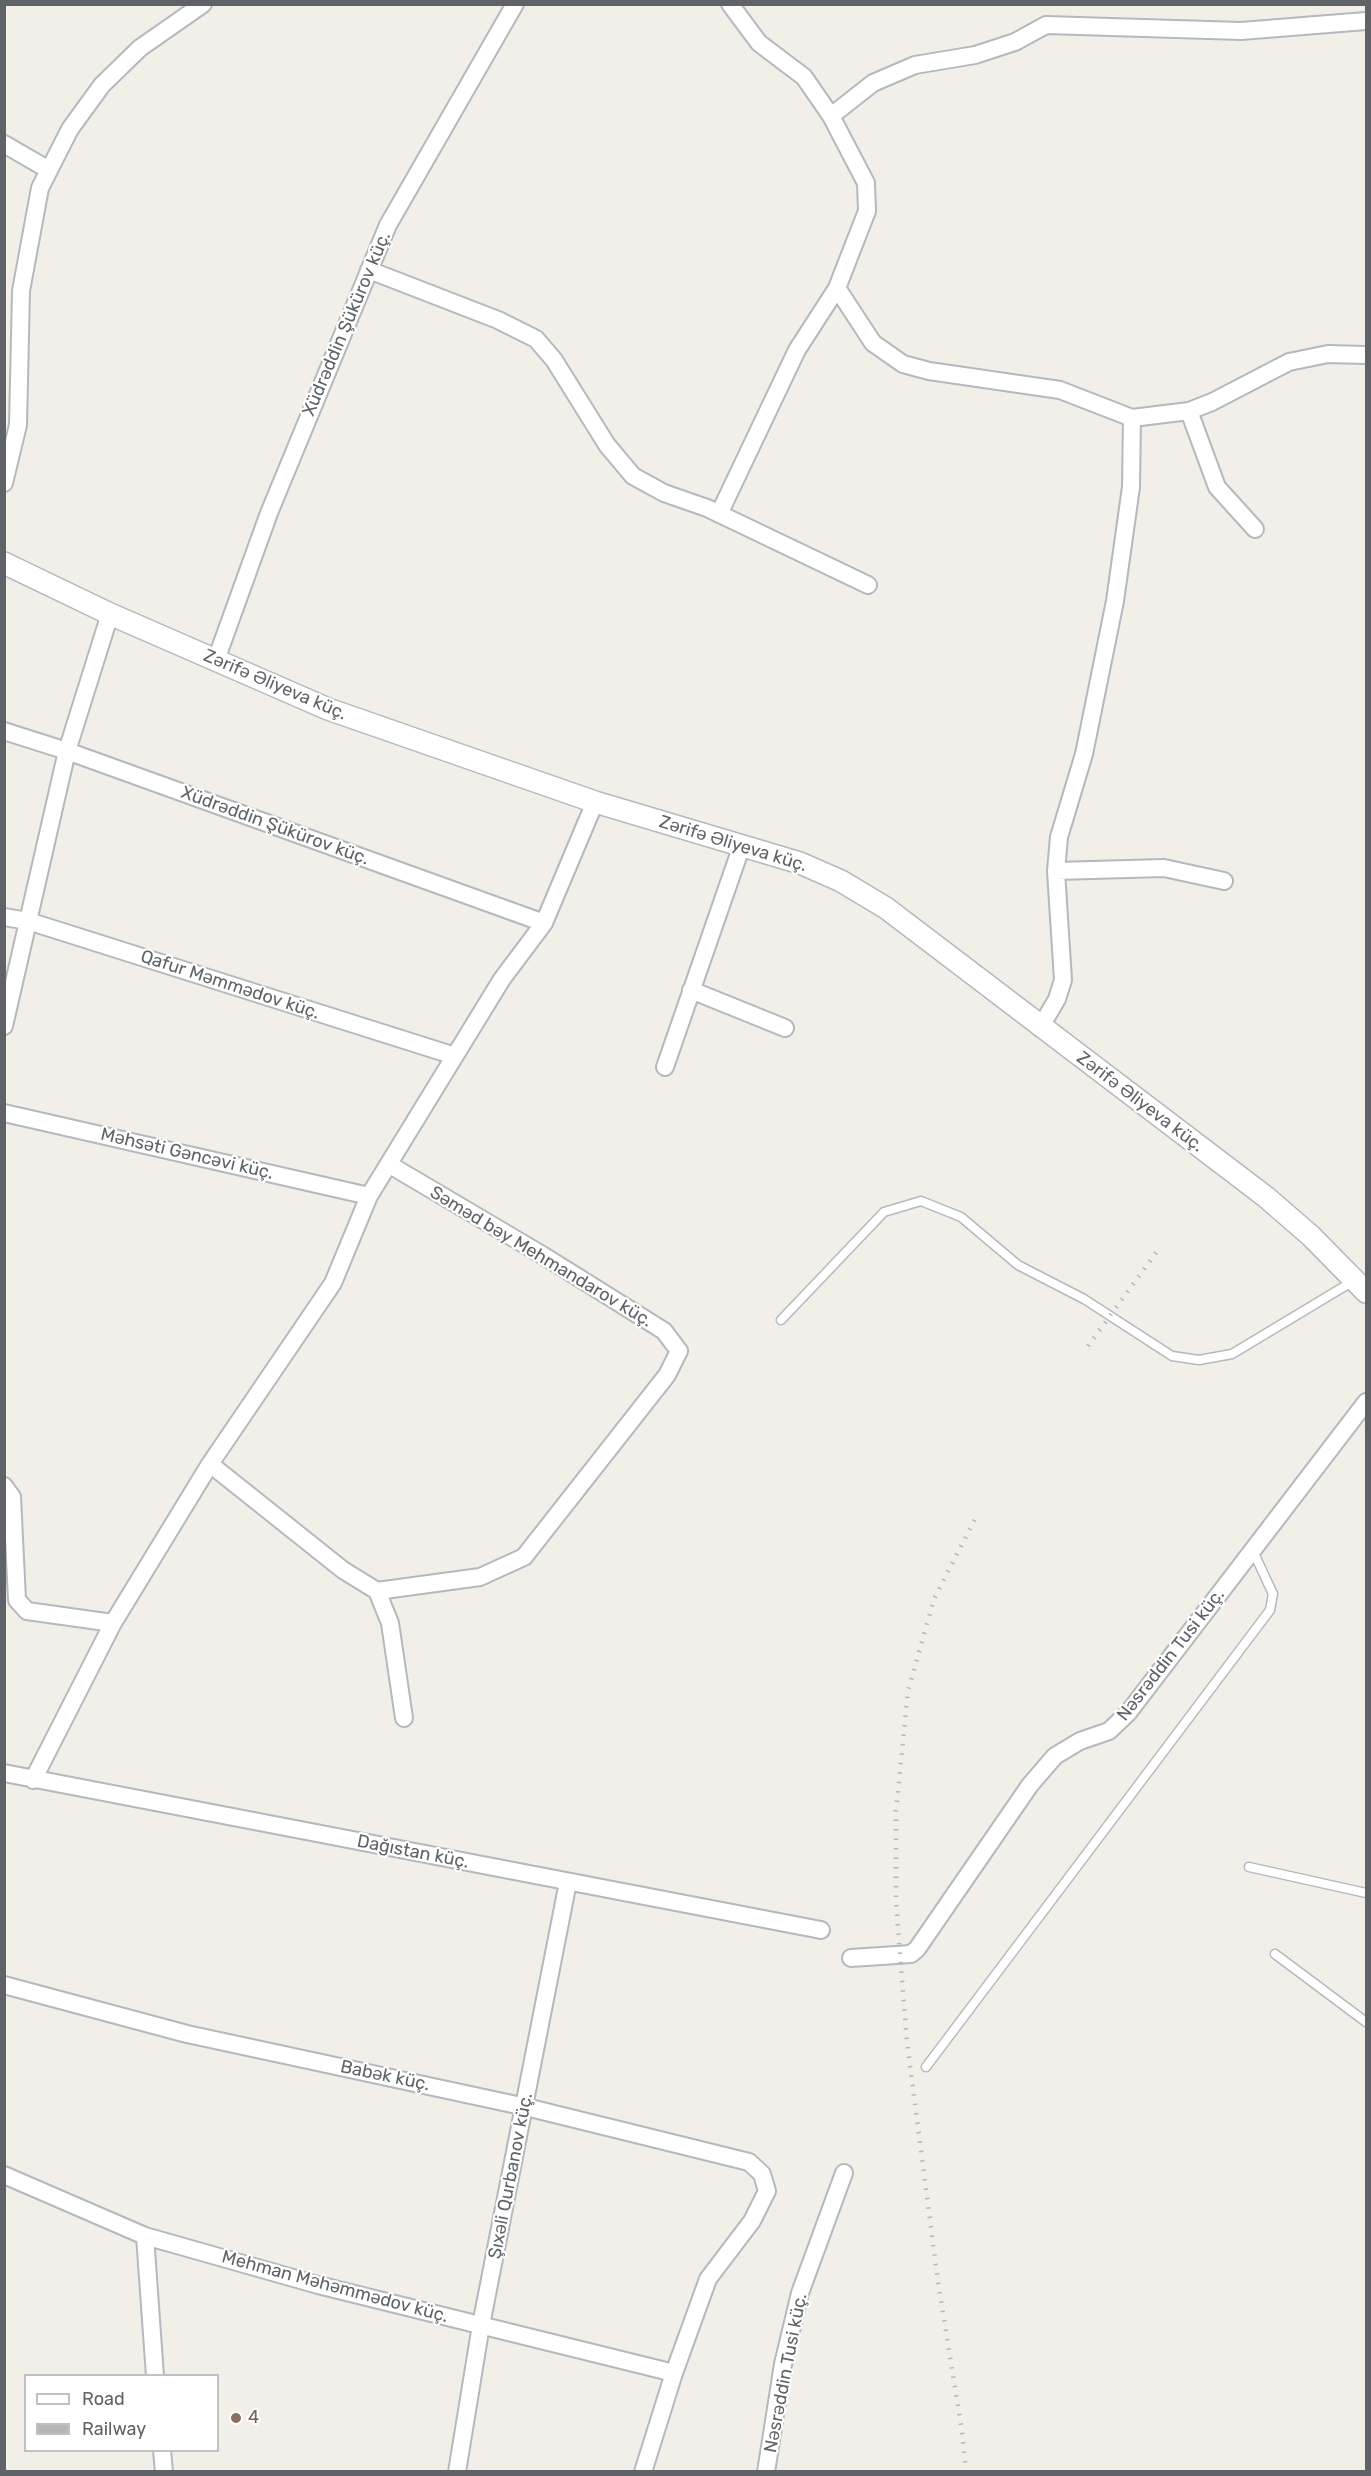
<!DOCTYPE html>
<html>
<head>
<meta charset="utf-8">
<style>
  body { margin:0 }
  #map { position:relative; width:1371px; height:2476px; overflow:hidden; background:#f1efe8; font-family:Rubik,sans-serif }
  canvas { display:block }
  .frame { position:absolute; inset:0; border:6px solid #5f6368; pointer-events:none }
  .legend { position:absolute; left:24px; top:2374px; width:195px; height:78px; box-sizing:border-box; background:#fff; border:2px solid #bfc1c3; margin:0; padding:8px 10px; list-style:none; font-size:18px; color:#5f6368 }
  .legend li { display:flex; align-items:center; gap:12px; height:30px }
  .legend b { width:30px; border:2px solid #bfc1c3 }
</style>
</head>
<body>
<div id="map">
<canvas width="1371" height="2476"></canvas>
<div class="frame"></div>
<ul class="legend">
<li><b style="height:8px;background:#fff"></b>Road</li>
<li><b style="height:8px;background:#b6b7b8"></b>Railway</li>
</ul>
</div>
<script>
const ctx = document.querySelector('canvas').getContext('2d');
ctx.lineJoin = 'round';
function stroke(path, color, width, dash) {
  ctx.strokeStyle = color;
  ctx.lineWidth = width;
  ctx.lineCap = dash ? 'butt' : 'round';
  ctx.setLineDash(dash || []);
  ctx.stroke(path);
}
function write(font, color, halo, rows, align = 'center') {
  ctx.font = font + ' Rubik,sans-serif';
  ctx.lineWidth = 4.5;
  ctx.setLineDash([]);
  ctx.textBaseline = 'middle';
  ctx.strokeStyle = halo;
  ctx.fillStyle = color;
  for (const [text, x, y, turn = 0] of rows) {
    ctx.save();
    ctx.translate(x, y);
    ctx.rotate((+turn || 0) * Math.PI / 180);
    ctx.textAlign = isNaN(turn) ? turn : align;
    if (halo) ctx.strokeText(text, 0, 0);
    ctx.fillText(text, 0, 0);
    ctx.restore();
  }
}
const service = new Path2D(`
  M 781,1320 L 884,1212 L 921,1201 L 961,1217 L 1018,1265 L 1084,1299 L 1172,1356 L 1199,1360 L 1232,1354 L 1355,1280
  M 1249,1867 L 1366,1893
  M 1275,1954 L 1366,2022
  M 926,2067 L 1270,1610 L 1273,1594 L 1253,1551`);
const minor = new Path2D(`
  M 730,4 L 759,43 L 804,77 L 831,116 L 866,183 L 867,211 L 837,288 L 873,343 L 903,364 L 929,371 L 1060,390 L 1132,418
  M 831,116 L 873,83 L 915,65 L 975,55 L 1015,42 L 1046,25 L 1241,31 L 1366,21
  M 4,144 L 49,170
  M 369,270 L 498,320 L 536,339 L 554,360 L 607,445 L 633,476 L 664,493 L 707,508 L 868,585
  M 1189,411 L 1217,487 L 1255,529
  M 1132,418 L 1189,411 L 1212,402 L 1289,362 L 1328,354 L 1366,355
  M 4,483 L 18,425 L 21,291 L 40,188 L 70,129 L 102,85 L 140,48 L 203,4
  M 719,514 L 797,350 L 837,288
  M 216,660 L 269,513 L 388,225 L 515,4
  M 4,731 L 67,751 L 544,923
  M 1056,871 L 1164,868 L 1224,881
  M 4,917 L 28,921 L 455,1056
  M 691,990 L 785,1028
  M 4,1026 L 67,751 L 110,614
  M 1040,1028 L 1057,999 L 1063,980 L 1056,871 L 1059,837 L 1084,754 L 1115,601 L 1131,487 L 1132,418
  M 665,1067 L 742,845
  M 4,1113 L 369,1196
  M 210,1464 L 343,1570 L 377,1591 L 480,1577 L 524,1557 L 667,1375 L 679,1351 L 664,1331 L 544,1256 L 390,1165
  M 4,1486 L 12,1497 L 17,1600 L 27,1611 L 113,1623
  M 377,1591 L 390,1623 L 404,1718
  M 4,1773 L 821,1930
  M 33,1780 L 113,1623 L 210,1464 L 333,1283 L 369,1196 L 502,979 L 544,923 L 595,802
  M 851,1958 L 911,1954 L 917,1949 L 1030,1785 L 1055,1756 L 1080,1741 L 1109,1731 L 1128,1713 L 1366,1402
  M 4,1985 L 187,2034 L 526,2107 L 749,2162 L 762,2174 L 767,2191 L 752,2221 L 708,2279 L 674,2373 L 643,2472
  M 4,2175 L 145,2236 L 318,2285 L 674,2373
  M 145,2236 L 155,2376
  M 162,2450 L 164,2472
  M 457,2472 L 481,2325 L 568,1882
  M 766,2472 L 783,2364 L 800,2293 L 844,2173`);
const tertiary = new Path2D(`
  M 4,563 L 110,614 L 328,709 L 595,802 L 800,863 L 841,881 L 886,908 L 1266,1197 L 1311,1236 L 1366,1292`);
stroke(service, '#b5b8bc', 11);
stroke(minor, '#b5b8bc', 20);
stroke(tertiary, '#b5b8bc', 24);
stroke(service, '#fff', 8);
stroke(minor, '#fff', 16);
stroke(tertiary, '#fff', 21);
stroke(new Path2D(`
  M 1088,1346 L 1158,1250
  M 966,2472 L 962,2431 L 938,2282 L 907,2042 L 896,1903 L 896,1811 L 908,1691 L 934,1599 L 976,1517`), '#b6b7b8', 4.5, [1.5, 8]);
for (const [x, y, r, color] of [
  [236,2418,6,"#8d6e63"]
]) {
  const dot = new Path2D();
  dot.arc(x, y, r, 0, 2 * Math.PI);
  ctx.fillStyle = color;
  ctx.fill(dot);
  stroke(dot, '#fff', 2);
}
write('18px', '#5f6368', '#fff', [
  ["Xüdrəddin Şükürov küç.",347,324,-67],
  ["Zərifə Əliyeva küç.",275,685,23],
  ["Xüdrəddin Şükürov küç.",275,826,20],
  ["Zərifə Əliyeva küç.",733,844,17],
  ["Qafur Məmmədov küç.",230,985,18],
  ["Zərifə Əliyeva küç.",1140,1102,37],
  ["Məhsəti Gəncəvi küç.",187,1154,13],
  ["Səməd bəy Mehmandarov küç.",541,1257,31],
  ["Nəsrəddin Tusi küç.",1171,1655,-52],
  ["Dağıstan küç.",413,1852,11],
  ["Babək küç.",385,2076,12],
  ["Şıxəli Qurbanov küç.",511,2176,-79],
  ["Mehman Məhəmmədov küç.",335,2287,15],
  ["Nəsrəddin Tusi küç.",786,2373,-79]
]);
write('18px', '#785e54', '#fff', [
  ["4",248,2418]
], 'left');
</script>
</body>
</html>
